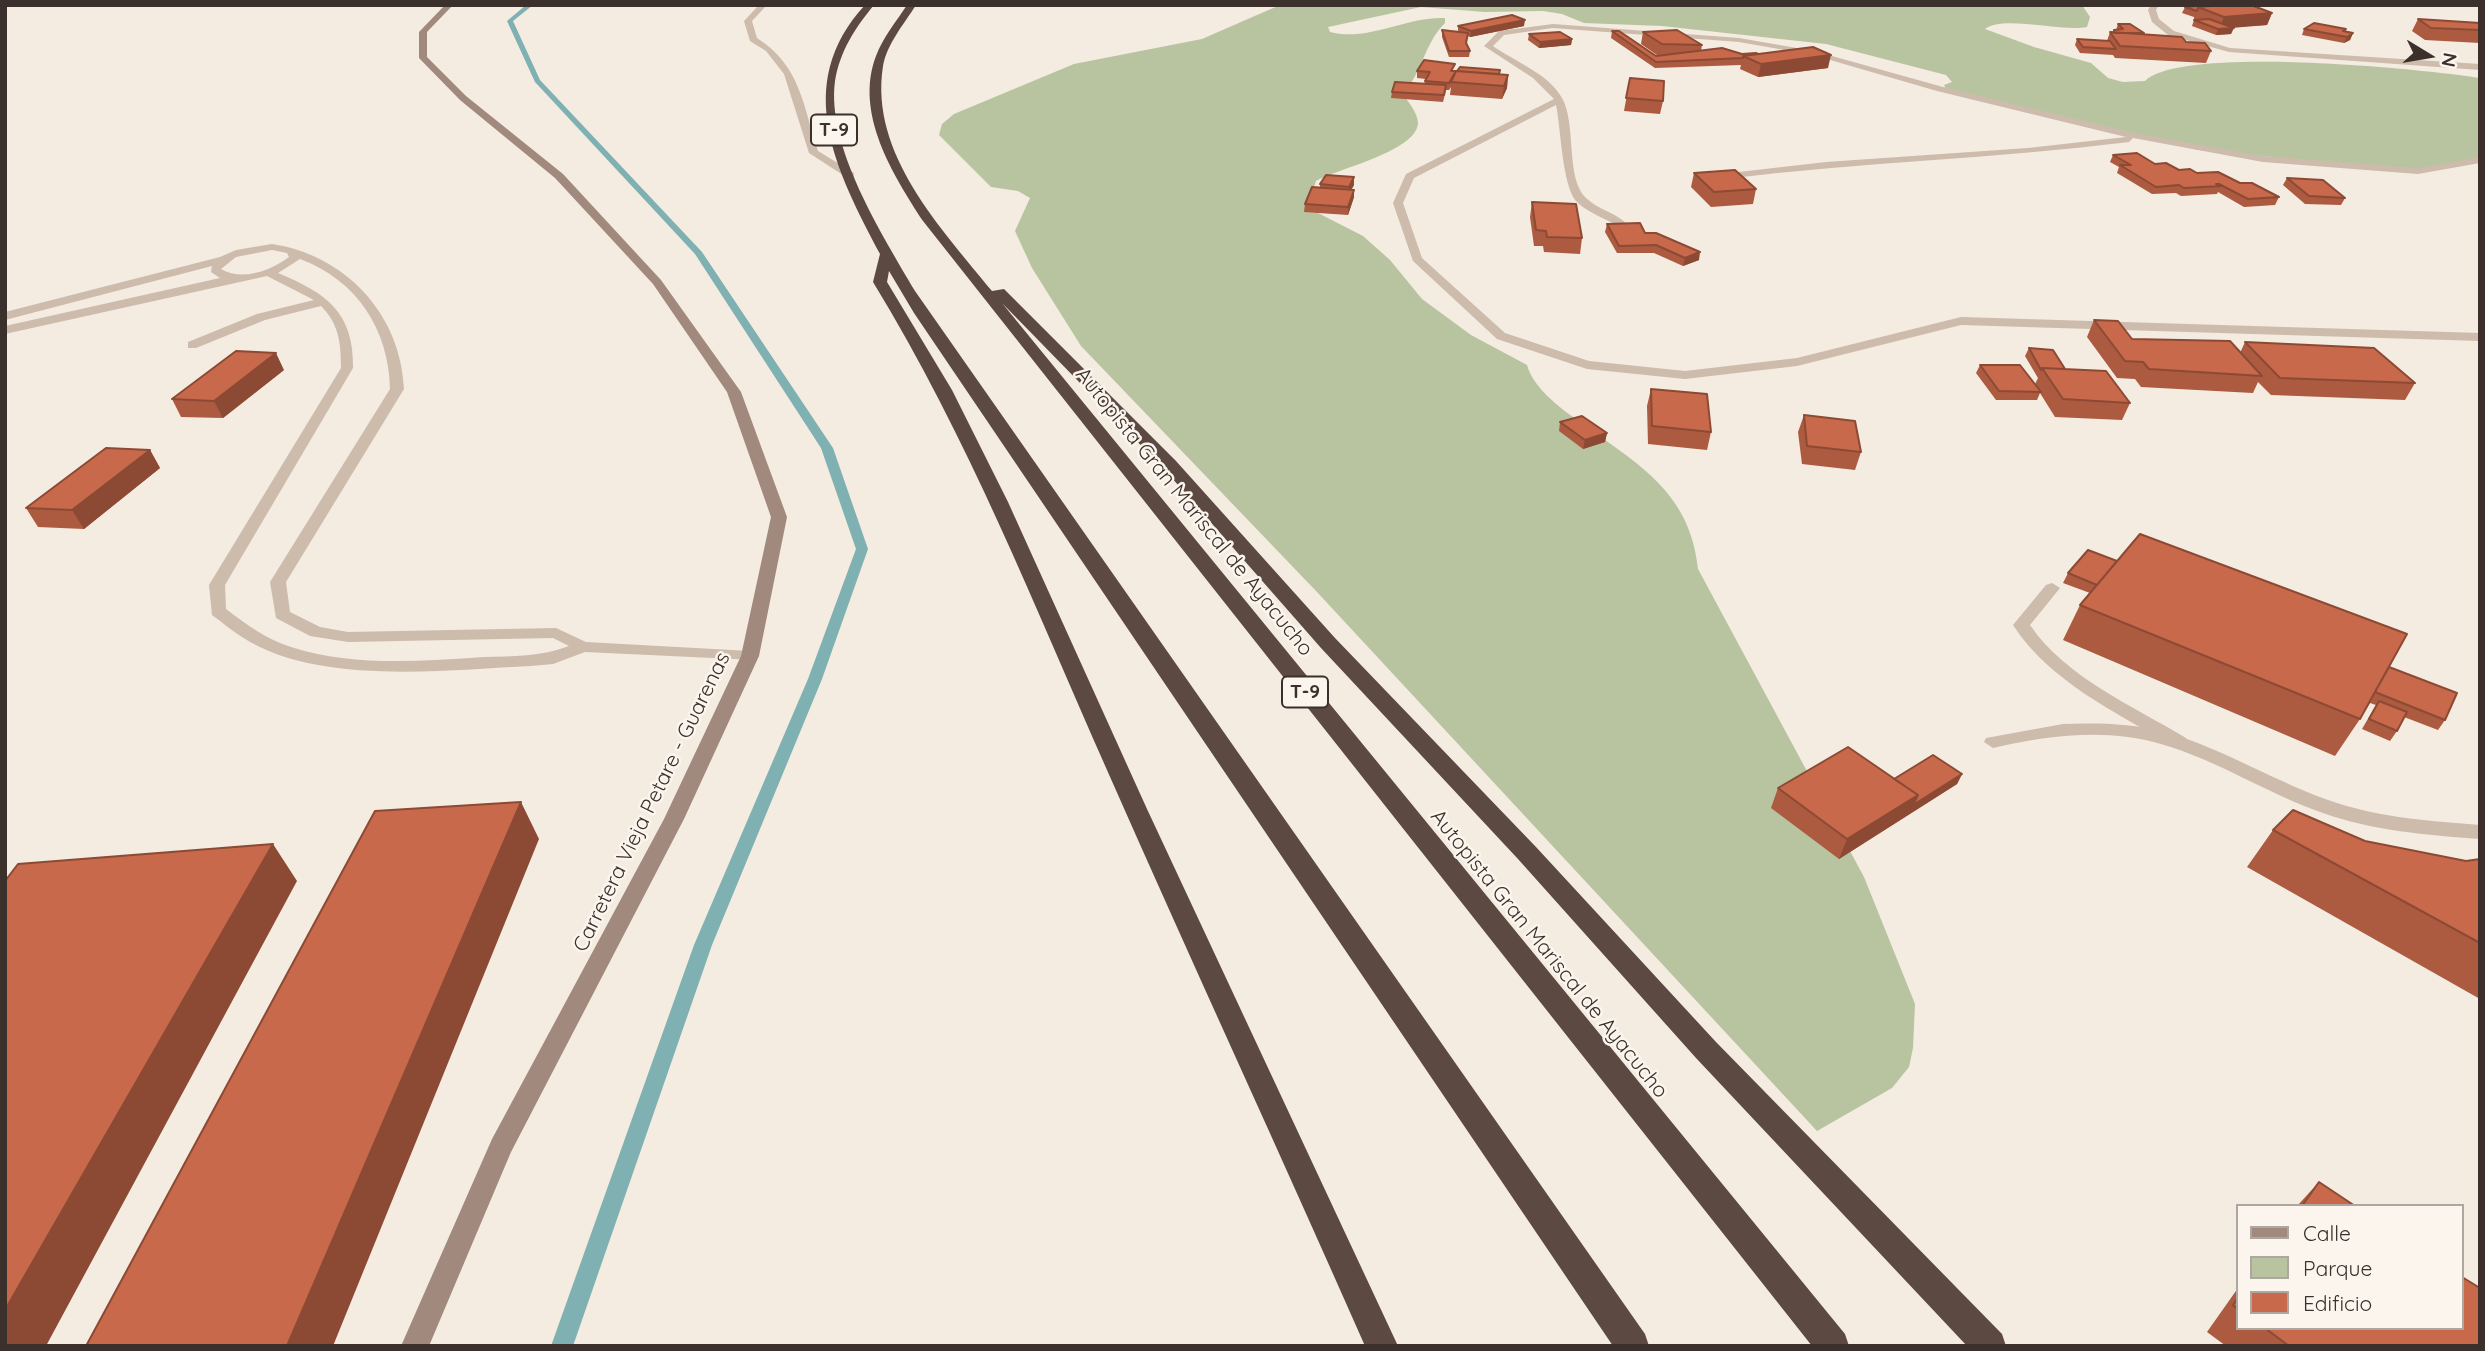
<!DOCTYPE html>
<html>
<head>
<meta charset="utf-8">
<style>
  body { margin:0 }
  #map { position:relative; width:2485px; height:1351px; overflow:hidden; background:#f4ebe1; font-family:Quicksand,sans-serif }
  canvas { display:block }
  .frame { position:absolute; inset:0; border:7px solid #3b302b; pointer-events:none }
  .legend { position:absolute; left:2236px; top:1204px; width:228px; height:126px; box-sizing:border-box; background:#fbf5ee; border:2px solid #aea6a0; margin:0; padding:9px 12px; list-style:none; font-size:21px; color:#3b302b }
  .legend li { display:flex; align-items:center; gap:14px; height:35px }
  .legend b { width:35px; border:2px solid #aea6a0 }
  .north { position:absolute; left:2394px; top:21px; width:70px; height:70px; -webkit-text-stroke:5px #fbf5ee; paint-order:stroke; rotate:101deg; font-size:19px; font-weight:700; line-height:28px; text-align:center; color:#3b302b }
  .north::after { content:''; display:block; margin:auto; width:24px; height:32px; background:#3b302b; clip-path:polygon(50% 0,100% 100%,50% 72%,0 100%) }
</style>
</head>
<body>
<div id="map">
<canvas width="2485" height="1351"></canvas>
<div class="frame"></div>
<ul class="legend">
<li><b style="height:9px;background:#a18a7d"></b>Calle</li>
<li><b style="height:19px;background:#b8c4a0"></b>Parque</li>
<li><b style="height:19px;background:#c8694b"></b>Edificio</li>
</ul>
<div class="north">N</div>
</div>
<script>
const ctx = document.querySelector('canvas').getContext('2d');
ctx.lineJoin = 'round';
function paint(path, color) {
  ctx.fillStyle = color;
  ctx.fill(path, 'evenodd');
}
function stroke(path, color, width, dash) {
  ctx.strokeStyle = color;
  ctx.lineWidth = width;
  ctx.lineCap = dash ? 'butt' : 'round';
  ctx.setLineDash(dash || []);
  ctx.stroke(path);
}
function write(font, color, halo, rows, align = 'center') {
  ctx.font = font + ' Quicksand,sans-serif';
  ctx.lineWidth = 5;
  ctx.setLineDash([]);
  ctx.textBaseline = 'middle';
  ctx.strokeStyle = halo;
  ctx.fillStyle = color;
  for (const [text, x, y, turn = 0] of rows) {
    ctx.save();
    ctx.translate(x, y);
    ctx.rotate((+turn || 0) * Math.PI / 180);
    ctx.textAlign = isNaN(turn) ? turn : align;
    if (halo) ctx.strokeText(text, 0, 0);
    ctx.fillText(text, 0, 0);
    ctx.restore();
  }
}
paint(new Path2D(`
  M 1280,5 L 2082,5 L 2090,17 L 2087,27 C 2061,32 2003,15 1985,29 L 2034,47 L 2091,63 L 2108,78 L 2123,82 L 2145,81 C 2181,45 2423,69 2480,78 L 2480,160 L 2427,168 L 2388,168 L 2198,150 L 1946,89 L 1944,85 L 1952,82 L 1946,75 L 1826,44 L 1662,26 L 1584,23 L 1562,14 L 1543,11 L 1485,12 L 1421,7 L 1328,27 L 1330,32 C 1368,42 1407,16 1445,18 L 1445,23 C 1425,42 1422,73 1403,94 C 1408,102 1418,113 1418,123 C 1417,151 1337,169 1316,181 L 1313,190 L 1318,213 L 1363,236 L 1390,260 L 1422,299 L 1471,335 L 1527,365 C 1533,386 1555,404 1573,417 C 1632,461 1690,488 1698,569 L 1864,877 L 1915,1004 L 1913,1048 L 1909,1067 L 1892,1088 L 1817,1131 L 1317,592 L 1081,346 L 1032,268 L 1015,231 L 1030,198 L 1018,191 L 991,187 L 939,135 L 942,124 L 954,114 L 1074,64 L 1202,39 Z`), '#b8c4a0');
paint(new Path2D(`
  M 526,5 L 533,5 L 513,21 L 540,80 L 702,252 L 833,448 L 868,549 L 822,679 L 712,945 L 573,1346 L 551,1346 L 694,945 L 808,679 L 856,549 L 821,448 L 695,254 L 535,82 L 507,21 Z`), '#7fb0b2');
paint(new Path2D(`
  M 759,5 L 767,5 L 752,21 L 757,38 C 801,66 803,106 818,151 L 854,173 L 854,177 L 846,177 L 809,153 L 784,74 L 766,51 L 750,41 L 744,21 Z
  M 2151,5 L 2159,5 L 2156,10 L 2159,19 L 2174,31 L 2230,48 L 2480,64 L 2480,70 L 2229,52 L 2168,35 L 2152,22 L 2148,10 Z
  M 272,244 C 345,255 401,314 404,389 L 286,582 L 290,612 L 320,627 L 348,632 L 556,628 L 586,642 L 750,651 L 759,656 L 756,660 L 585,652 L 553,664 L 531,666 C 446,670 317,686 242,637 C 232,631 222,622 212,615 L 209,585 L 341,368 C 341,343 339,324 321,306 L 265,320 L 196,348 L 188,348 L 188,342 L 257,314 L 314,300 L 267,276 L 5,334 L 5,326 L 220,278 L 211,272 L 212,266 L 5,320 L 5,312 L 220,257 L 236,250 ZM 272,250 L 287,253 L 289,257 C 272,270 242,282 221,269 L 236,257 ZM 300,259 C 357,280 389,330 390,389 L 270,582 L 276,618 L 310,636 L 348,642 L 553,638 L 569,646 C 541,657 513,656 484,657 C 421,661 352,667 291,647 C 266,639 247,625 226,609 L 225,585 L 353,368 C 354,312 326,293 278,273 Z
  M 2063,724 C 2096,723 2131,723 2164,732 C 2224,748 2278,784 2337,803 C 2383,818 2432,821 2480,825 L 2480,839 C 2427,835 2373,831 2323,813 C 2268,794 2217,760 2161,744 C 2108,728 2047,735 1993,748 L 1984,742 L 1986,738 Z`), '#cdbbac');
paint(new Path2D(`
  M 1553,24 L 1739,38 L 1814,51 L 1943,87 L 2139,134 L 2263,156 L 2418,168 L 2480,157 L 2480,163 L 2418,174 L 2263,162 L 2133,138 L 2129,142 C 1995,159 1859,162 1725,179 L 1721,178 L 1721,174 L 1826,162 L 2028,148 L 2126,137 L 1937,91 L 1813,55 L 1739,42 L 1553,28 L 1504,35 L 1493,46 C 1515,62 1548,73 1562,98 C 1577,125 1565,178 1586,198 C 1597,209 1616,213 1627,224 L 1618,226 C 1606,219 1585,211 1576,201 C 1562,184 1561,129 1556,105 L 1414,178 L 1403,203 L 1422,258 L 1505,333 L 1589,361 L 1685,371 L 1797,358 L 1961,317 L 2480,333 L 2480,341 L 1961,325 L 1797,366 L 1685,379 L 1587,369 L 1497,339 L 1413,261 L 1393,203 L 1406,174 L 1554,99 L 1533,78 L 1484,46 L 1499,31 Z
  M 2052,583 L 2060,588 L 2030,625 C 2065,677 2133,706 2186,738 L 2188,742 L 2186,746 L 2172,746 C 2116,712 2050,682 2013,625 L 2046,585 Z`), '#cdbbac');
paint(new Path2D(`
  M 445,5 L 453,5 L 427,32 L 427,57 L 466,96 L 563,174 L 661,280 L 741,392 L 787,517 L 759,656 L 684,819 L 511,1152 L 429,1346 L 401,1346 L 492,1139 L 664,819 L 741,656 L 771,517 L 727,392 L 653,284 L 555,178 L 460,100 L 419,58 L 419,32 Z`), '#a18a7d');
paint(new Path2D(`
  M 865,5 L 874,5 C 855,28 840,51 835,81 C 826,147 883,236 915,291 L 1645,1334 L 1649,1346 L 1613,1346 L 914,313 L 889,271 L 887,282 L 952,390 L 1008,502 L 1147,809 L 1398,1346 L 1365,1346 C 1280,1153 1192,963 1107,770 C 1034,605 968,437 873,282 L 880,254 C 837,172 791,85 865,5 Z
  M 907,5 L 916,5 C 904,24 887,44 883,66 C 869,154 942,229 992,291 L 1004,289 L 1176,461 L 1335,638 L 1536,847 L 1716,1042 L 2002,1334 L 2006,1346 L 1967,1346 L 1696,1058 L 1518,859 L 1321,648 L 1164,469 L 1002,303 L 1845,1334 L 1849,1346 L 1812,1346 L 923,221 C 893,175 854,113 876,56 C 883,37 896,22 907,5 Z`), '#5c4a42');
paint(new Path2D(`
  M 2207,5 L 2272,13 L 2267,25 L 2233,27 L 2231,34 L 2216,35 L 2192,26 L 2194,20 L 2196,20 L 2194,19 L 2194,17 L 2182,13 L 2185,7 Z
  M 2418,19 L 2480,23 L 2480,43 L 2425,40 L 2412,31 Z
  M 2118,24 L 2144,33 L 2144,34 L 2186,42 L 2211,51 L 2206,63 L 2115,58 L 2113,55 L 2080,53 L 2075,45 L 2077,39 L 2107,41 L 2110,32 L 2113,32 L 2114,30 L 2116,30 Z
  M 1458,26 L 1524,26 L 1470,37 L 1468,36 L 1466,44 L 1470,51 L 1469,57 L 1449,57 L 1442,37 L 1442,30 L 1458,32 Z
  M 2304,29 L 2346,29 L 2345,32 L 2353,33 L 2350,40 L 2344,43 L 2302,35 Z
  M 1612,31 L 1656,56 L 1657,55 L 1641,44 L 1643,32 L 1702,45 L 1701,51 L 1758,54 L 1828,68 L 1758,77 L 1740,69 L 1741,65 L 1655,68 L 1611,38 Z
  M 1529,34 L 1572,39 L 1571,45 L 1539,48 L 1528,40 Z
  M 1417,71 L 1454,71 L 1508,75 L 1507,88 L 1502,99 L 1450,95 L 1451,87 L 1449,90 L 1446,90 L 1443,102 L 1391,98 L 1392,92 L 1424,84 L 1426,79 L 1417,78 Z
  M 1630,78 L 1663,101 L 1660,114 L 1624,111 Z
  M 2113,155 L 2240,183 L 2279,197 L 2275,205 L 2244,207 L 2218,192 L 2217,194 L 2181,196 L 2176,193 L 2152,194 L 2117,173 L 2119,167 L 2110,162 Z
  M 1694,173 L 1756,189 L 1753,204 L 1711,207 L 1691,187 Z
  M 1354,177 L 1354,185 L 1351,190 L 1354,190 L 1354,197 L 1348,215 L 1304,212 L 1305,204 L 1320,187 L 1320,184 Z
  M 2287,178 L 2345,198 L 2341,205 L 2305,204 L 2283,185 Z
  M 1532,202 L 1582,238 L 1580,254 L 1544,252 L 1543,246 L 1534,246 L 1530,217 Z
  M 1607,224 L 1645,233 L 1699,260 L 1683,266 L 1654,253 L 1617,253 L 1605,232 Z
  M 2094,320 L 2132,339 L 2240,353 L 2245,342 L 2415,383 L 2405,400 L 2271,395 L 2258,382 L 2253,393 L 2141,387 L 2135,379 L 2117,378 L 2087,337 Z
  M 2029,348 L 2065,369 L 2130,403 L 2122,420 L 2055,417 L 2040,393 L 2037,400 L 1996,400 L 1976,373 L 1980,365 L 2035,384 L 2038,378 L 2025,356 Z
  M 284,370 L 223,418 L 181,417 L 172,399 Z
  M 1651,389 L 1711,432 L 1707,450 L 1648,444 L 1647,406 Z
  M 1804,415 L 1861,452 L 1855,470 L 1802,464 L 1798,432 Z
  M 1560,422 L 1607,433 L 1605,442 L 1583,449 L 1559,431 Z
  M 150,450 L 160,468 L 84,529 L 38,527 L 26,508 Z
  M 2068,573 L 2389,667 L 2445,720 L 2438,730 L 2404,717 L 2397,731 L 2390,741 L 2362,729 L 2376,705 L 2370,703 L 2360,719 L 2335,756 L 2063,640 L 2080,605 L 2090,593 L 2063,583 Z
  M 1962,774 L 1957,784 L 1839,859 L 1771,808 L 1778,788 Z
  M 2273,830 L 2365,841 L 2466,861 L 2480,859 L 2480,999 L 2247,867 Z
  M 2319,1182 L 2355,1206 L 2297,1206 Z
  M 2238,1288 L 2238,1328 L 2462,1328 L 2480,1346 L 2226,1346 L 2207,1332 Z`), '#ac5a40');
paint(new Path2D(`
  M 2272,13 L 2267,25 L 2219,29 L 2224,17 Z
  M 1525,20 L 1524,26 L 1470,37 L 1471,31 Z
  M 2234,28 L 2231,34 L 2216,35 L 2218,29 Z
  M 2353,33 L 2350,40 L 2344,43 L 2347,37 Z
  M 1572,39 L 1571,45 L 1539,48 L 1540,42 Z
  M 1831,55 L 1828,68 L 1758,77 L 1761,64 Z
  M 1508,75 L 1507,88 L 1502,99 L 1504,86 Z
  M 1354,177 L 1354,185 L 1349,194 L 1349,187 Z
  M 1354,190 L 1354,197 L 1348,215 L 1348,207 Z
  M 1700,252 L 1699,260 L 1683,266 L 1685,258 Z
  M 276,353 L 284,370 L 223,418 L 214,401 Z
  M 1607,433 L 1605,442 L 1583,449 L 1585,440 Z
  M 150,450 L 160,468 L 84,529 L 72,510 Z
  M 1962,774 L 1957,784 L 1839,859 L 1847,839 L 1918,795 Z
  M 521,802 L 539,839 L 333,1346 L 287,1346 Z
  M 273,844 L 297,881 L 46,1346 L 5,1346 L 5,1310 Z`), '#8c4a34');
const building = new Path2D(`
  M 2207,5 L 2211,6 L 2198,7 L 2197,11 L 2185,7 Z
  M 2224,5 L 2251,5 L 2272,13 L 2224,17 L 2198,7 Z
  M 1512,15 L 1525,20 L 1471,31 L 1458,26 Z
  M 2209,19 L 2234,28 L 2218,29 L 2194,20 Z
  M 2418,19 L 2480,23 L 2480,30 L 2431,28 Z
  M 2314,23 L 2346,29 L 2343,31 L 2353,33 L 2347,37 L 2304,29 Z
  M 2118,24 L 2130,24 L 2144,33 L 2114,33 L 2114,30 L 2123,29 Z
  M 1442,30 L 1468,33 L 1466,43 L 1470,51 L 1449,51 Z
  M 1677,30 L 1702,45 L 1662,44 L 1643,32 Z
  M 1612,31 L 1619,31 L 1656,56 L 1722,48 L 1742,54 L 1756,53 L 1758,54 L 1743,56 L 1743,58 L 1656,62 Z
  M 1560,32 L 1572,39 L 1540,42 L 1529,34 Z
  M 2110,32 L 2182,37 L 2186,42 L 2205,43 L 2211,51 L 2120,46 Z
  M 2077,39 L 2110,41 L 2116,49 L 2083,47 Z
  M 1813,47 L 1831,55 L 1761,64 L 1743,56 Z
  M 1424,60 L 1455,64 L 1451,71 L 1456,71 L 1449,83 L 1425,81 L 1430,72 L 1417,71 Z
  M 1460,67 L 1500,70 L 1499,74 L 1457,71 Z
  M 1456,71 L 1508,75 L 1504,86 L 1451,82 Z
  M 1630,78 L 1664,81 L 1663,101 L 1626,98 Z
  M 1395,82 L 1446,85 L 1444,95 L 1392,92 Z
  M 2137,153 L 2155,164 L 2166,163 L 2179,170 L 2190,169 L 2197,173 L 2218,172 L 2240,183 L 2252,183 L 2279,197 L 2248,199 L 2219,184 L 2216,184 L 2221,186 L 2184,188 L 2179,185 L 2156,187 L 2120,165 L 2131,165 L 2113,155 Z
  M 1735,170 L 1756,189 L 1714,192 L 1694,173 Z
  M 1326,175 L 1354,177 L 1349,187 L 1320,184 Z
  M 2287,178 L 2323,180 L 2345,198 L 2309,196 Z
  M 1312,187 L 1354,190 L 1348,207 L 1305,204 Z
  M 1532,202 L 1576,204 L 1582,238 L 1547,237 L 1546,231 L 1536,230 Z
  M 1640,223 L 1645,233 L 1656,233 L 1700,252 L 1685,258 L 1656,245 L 1619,246 L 1607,224 Z
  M 2094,320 L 2118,321 L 2132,339 L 2230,341 L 2262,376 L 2149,369 L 2143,362 L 2125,361 Z
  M 2245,342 L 2374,348 L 2415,383 L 2280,378 Z
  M 2029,348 L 2053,350 L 2065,369 L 2042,368 L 2041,370 Z
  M 236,351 L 276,353 L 214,401 L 172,399 Z
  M 1980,365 L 2020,365 L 2041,392 L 1999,391 Z
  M 2042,368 L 2106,371 L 2130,403 L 2063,399 Z
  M 1651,389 L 1707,394 L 1711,432 L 1652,426 Z
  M 1804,415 L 1855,421 L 1861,452 L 1807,446 Z
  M 1582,416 L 1607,433 L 1585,440 L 1560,422 Z
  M 106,448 L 150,450 L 72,510 L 26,508 Z
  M 2140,534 L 2407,634 L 2360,719 L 2080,605 Z
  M 2088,550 L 2117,561 L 2097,585 L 2068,573 Z
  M 2389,667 L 2457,693 L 2445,720 L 2375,692 Z
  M 2379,701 L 2407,712 L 2397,731 L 2369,719 Z
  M 1848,747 L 1918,795 L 1847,839 L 1778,788 Z
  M 1933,755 L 1962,774 L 1913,805 L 1918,795 L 1894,779 Z
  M 521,802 L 287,1346 L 86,1346 L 375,811 Z
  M 2293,810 L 2365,841 L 2466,861 L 2480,859 L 2480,943 L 2273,830 Z
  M 273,844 L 5,1310 L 5,881 L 18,864 Z
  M 2319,1182 L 2355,1206 L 2302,1206 Z
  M 2462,1277 L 2480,1288 L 2480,1346 L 2289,1346 L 2265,1328 L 2462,1328 Z
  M 2238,1298 L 2238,1309 L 2233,1305 Z`);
paint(building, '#c8694b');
stroke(building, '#8c4a34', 2);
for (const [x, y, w] of [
  [834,130,46],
  [1305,692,46]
]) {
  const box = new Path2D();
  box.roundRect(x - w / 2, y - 15.5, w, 31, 5);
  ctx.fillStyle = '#fbf5ee';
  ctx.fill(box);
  stroke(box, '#3b302b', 2);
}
write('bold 19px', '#3b302b', null, [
  ["T-9",834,130],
  ["T-9",1305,692]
]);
write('21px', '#3b302b', '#fbf5ee', [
  ["Autopista Gran Mariscal de Ayacucho",1194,512,51],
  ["Carretera Vieja Petare - Guarenas",652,802,-64],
  ["Autopista Gran Mariscal de Ayacucho",1549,954,51]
]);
</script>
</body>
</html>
